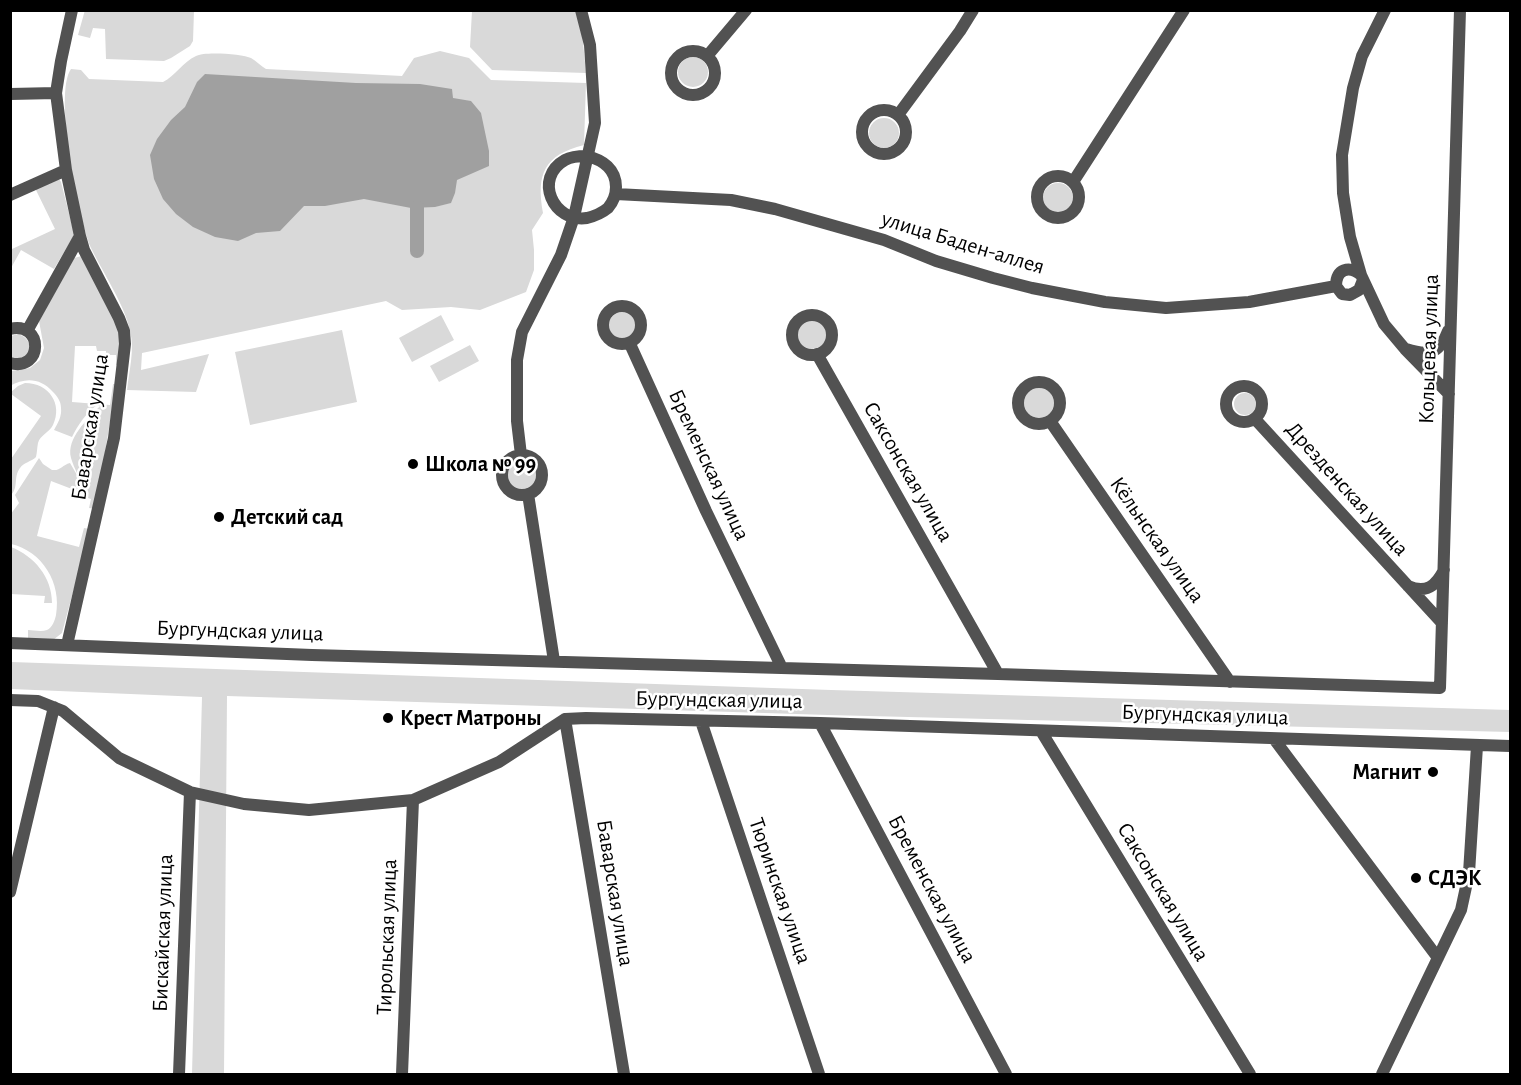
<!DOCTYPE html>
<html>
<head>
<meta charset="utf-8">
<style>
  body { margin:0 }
  #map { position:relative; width:1521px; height:1085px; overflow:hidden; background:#fff; font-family:"Alegreya Sans",sans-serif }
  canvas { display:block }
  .frame { position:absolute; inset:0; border:12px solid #000; pointer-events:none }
</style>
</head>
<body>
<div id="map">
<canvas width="1521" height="1085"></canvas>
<div class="frame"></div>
</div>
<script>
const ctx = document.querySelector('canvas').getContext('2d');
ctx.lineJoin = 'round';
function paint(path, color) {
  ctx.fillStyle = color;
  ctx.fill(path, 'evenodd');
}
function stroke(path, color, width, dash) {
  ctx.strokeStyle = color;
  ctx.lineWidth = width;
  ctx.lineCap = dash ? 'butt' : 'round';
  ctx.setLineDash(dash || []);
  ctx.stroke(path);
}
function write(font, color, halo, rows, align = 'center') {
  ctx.font = font + ' "Alegreya Sans",sans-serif';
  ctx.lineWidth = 5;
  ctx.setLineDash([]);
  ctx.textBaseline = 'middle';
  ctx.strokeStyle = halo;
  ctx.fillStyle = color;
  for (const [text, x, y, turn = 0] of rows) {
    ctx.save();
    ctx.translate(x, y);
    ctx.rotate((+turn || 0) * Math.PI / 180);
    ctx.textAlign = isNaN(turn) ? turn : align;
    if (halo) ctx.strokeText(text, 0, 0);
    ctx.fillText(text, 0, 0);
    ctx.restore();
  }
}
paint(new Path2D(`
  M 85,10 L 194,11 L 193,41 L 190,46 L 171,58 L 164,61 L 106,59 L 105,29 L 93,28 L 90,38 L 78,35 Z
  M 472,11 L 576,11 L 582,32 L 586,73 L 492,70 L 470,47 Z
  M 440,51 L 469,58 L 491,80 L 586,83 L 584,145 C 544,155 536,174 543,213 L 532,230 L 534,250 L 534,270 L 526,292 L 480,310 L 451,307 L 402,310 L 386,301 L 142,353 L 141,370 L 209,354 L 196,392 L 127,390 C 129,371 135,349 130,331 C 125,305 103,273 91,248 C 79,220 53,94 71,69 L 81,70 L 89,79 L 163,82 C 175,76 183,62 196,56 C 204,51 243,54 251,58 C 256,61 261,66 266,69 L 402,76 L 414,58 Z
  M678 72a15 15 0 1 1 30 0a15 15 0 1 1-30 0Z
  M869 133a15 15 0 1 1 30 0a15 15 0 1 1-30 0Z
  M 59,179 L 61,182 L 74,233 L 73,237 L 54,269 L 21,250 L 11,268 L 11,247 L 12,249 L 55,229 L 35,188 Z
  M1043 198a15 15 0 1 1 30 0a15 15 0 1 1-30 0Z
  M 82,256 L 111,309 L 121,339 L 119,365 L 116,365 L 116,355 L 106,355 L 106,351 L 97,351 L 96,346 L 75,346 L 72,402 L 110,405 L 113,384 L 116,384 L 96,509 L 89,508 L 91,499 L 85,497 L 85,494 L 51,481 L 37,536 L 79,547 L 84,528 L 90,529 L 62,633 L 53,640 L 28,640 L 28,630 C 34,630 41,632 47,630 C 52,628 55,620 56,615 C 62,583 42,551 11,544 L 10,515 L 19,503 L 15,495 L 39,458 L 43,464 L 52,470 C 61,471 62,465 70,463 L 77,475 L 79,488 L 84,489 C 80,479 74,468 71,458 C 66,438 88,419 100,406 L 97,405 C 86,413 78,425 72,437 L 54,430 C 58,423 62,416 61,408 C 61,401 57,396 53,392 C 41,378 25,377 10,386 L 11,371 L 30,368 L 40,360 L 44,348 L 39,321 L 74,258 Z
  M608 327a15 15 0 1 1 30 0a15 15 0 1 1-30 0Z
  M 441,315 L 454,340 L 412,362 L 399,338 Z
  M797 334a15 15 0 1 1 30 0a15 15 0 1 1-30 0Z
  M 342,330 L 357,402 L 250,425 L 235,352 Z
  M 18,334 C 38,340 29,365 11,357 L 11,336 Z
  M 470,345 L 479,361 L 439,382 L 430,366 Z
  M 25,383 C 49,383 63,404 53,425 C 49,433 40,435 38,443 C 37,448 37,453 36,457 C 31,462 24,462 20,468 C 13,477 19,487 11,495 L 11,459 L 41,416 L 11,394 L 11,392 L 18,386 Z
  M1024 403a15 15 0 1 1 30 0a15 15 0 1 1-30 0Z
  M1234 404a11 11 0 1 1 22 0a11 11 0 1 1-22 0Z
  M508 475a14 14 0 1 1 28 0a14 14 0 1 1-28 0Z
  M 11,547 C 34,556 52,577 52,603 L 44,603 L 45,596 L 11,594 Z
  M 11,662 L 831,690 L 1510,710 L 1510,732 L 828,715 L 227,696 L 224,1074 L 192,1074 L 202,697 L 11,689 Z`), '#d9d9d9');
paint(new Path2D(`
  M 205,74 L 356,83 L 420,84 L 452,89 L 453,98 L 471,101 L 481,113 L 489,151 L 489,166 L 457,180 L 455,193 L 451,203 L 435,207 L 411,208 L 364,199 L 325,206 L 304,206 L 280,231 L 256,233 L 238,241 L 215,237 L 193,227 L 176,214 L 163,199 L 154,179 L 150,155 L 157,139 L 171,120 L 185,107 L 197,82 Z`), '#a0a0a0');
stroke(new Path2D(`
  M 417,207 L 417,251`), '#a0a0a0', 14);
stroke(new Path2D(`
  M 1385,10 L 1362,56 L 1353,88 L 1342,155 L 1343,193 L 1350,237 L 1361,275 L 1384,324 L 1405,349 L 1449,394
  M671 73a22 22 0 1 1 44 0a22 22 0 1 1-44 0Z
  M 708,55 L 746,10
  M 10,94 L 56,93
  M862 132a22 22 0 1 1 44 0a22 22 0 1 1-44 0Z
  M 898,115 L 960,31 L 973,10
  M 587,156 C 603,160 616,169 616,187 C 616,195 613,202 608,208 C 602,213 595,216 587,218 C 553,223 533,178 565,160 C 572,156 580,156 587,156 Z
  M1037 197a21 21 0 1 1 42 0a21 21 0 1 1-42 0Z
  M 1073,182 L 1184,10
  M 616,194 L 731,200 L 775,209 L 884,240 L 936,261 L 993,278 L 1032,288 L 1105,302 L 1166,308 L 1249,302 L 1336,286
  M 10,195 L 66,170
  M 1361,275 C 1349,265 1336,269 1336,286 L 1342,294 L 1350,295 L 1359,290 L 1363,280
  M603 325a19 19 0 1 1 38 0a19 19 0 1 1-38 0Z
  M792 335a20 20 0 1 1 40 0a20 20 0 1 1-40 0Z
  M 10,329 C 44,321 43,372 10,363
  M 27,331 L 80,236
  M 630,344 L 706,511 L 782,668
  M 1406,349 C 1428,356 1439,355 1448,331
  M 817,354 L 998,674
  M1018 403a21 21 0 1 1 42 0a21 21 0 1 1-42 0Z
  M1226 404a18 18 0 1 1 36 0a18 18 0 1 1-36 0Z
  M 1255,419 L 1442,623
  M 1050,421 L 1230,682
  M 521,455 L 517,421 L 517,360 L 522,332 L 561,255 L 574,217 L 595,123 L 590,45 L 581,10
  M502 475a20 20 0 1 1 40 0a20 20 0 1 1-40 0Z
  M 528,494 L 554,661
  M 1408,586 C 1426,594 1436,586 1444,570
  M 10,643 L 312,655 L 998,674 L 1440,688 L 1460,10
  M 67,645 L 114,438 L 125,344 L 124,331 L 119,318 L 84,250 L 80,236 L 66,170 L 56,93 L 61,61 L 72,10
  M 10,700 L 38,701 L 63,711 L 119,758 L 190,792 L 244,804 L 309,810 L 413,800 L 499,762 L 565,719 L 586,718 L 820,723 L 1510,746
  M 565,719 L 624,1074
  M 701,721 L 819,1074
  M 820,723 L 1006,1074
  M 1041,731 L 1250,1074
  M 1274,739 L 1438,958
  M 10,892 L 54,707
  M 179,1074 L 190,792
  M 402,1074 L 413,800
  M 1382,1074 L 1461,910 L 1469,873 L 1477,746`), '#525252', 12);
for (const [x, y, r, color] of [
  [413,464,6,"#000"],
  [219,517,6,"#000"],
  [388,718,6,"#000"],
  [1433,772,6,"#000"],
  [1416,878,6,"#000"]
]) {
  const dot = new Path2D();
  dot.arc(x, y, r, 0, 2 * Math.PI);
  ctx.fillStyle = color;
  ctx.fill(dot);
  stroke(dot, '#fff', 2);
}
write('22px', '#000', '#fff', [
  ["улица Баден-аллея",963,243,17],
  ["Кольцевая улица",1429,349,-88],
  ["Баварская улица",90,427,-81],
  ["Бременская улица",709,465,65],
  ["Саксонская улица",908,472,60],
  ["Дрезденская улица",1347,489,48],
  ["Кёльнская улица",1157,540,55],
  ["Бургундская улица",240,631,2],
  ["Бургундская улица",719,700,1],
  ["Бургундская улица",1205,715,2],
  ["Бременская улица",932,889,62],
  ["Тюринская улица",780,891,71],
  ["Саксонская улица",1163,892,59],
  ["Баварская улица",615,893,81],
  ["Бискайская улица",163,933,-88],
  ["Тирольская улица",387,937,-88]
]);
write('bold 22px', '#000', '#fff', [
  ["Школа № 99",425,464],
  ["Детский сад",231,517],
  ["Крест Матроны",400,718],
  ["Магнит",1421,772,"right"],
  ["СДЭК",1428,878]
], 'left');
</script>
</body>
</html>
